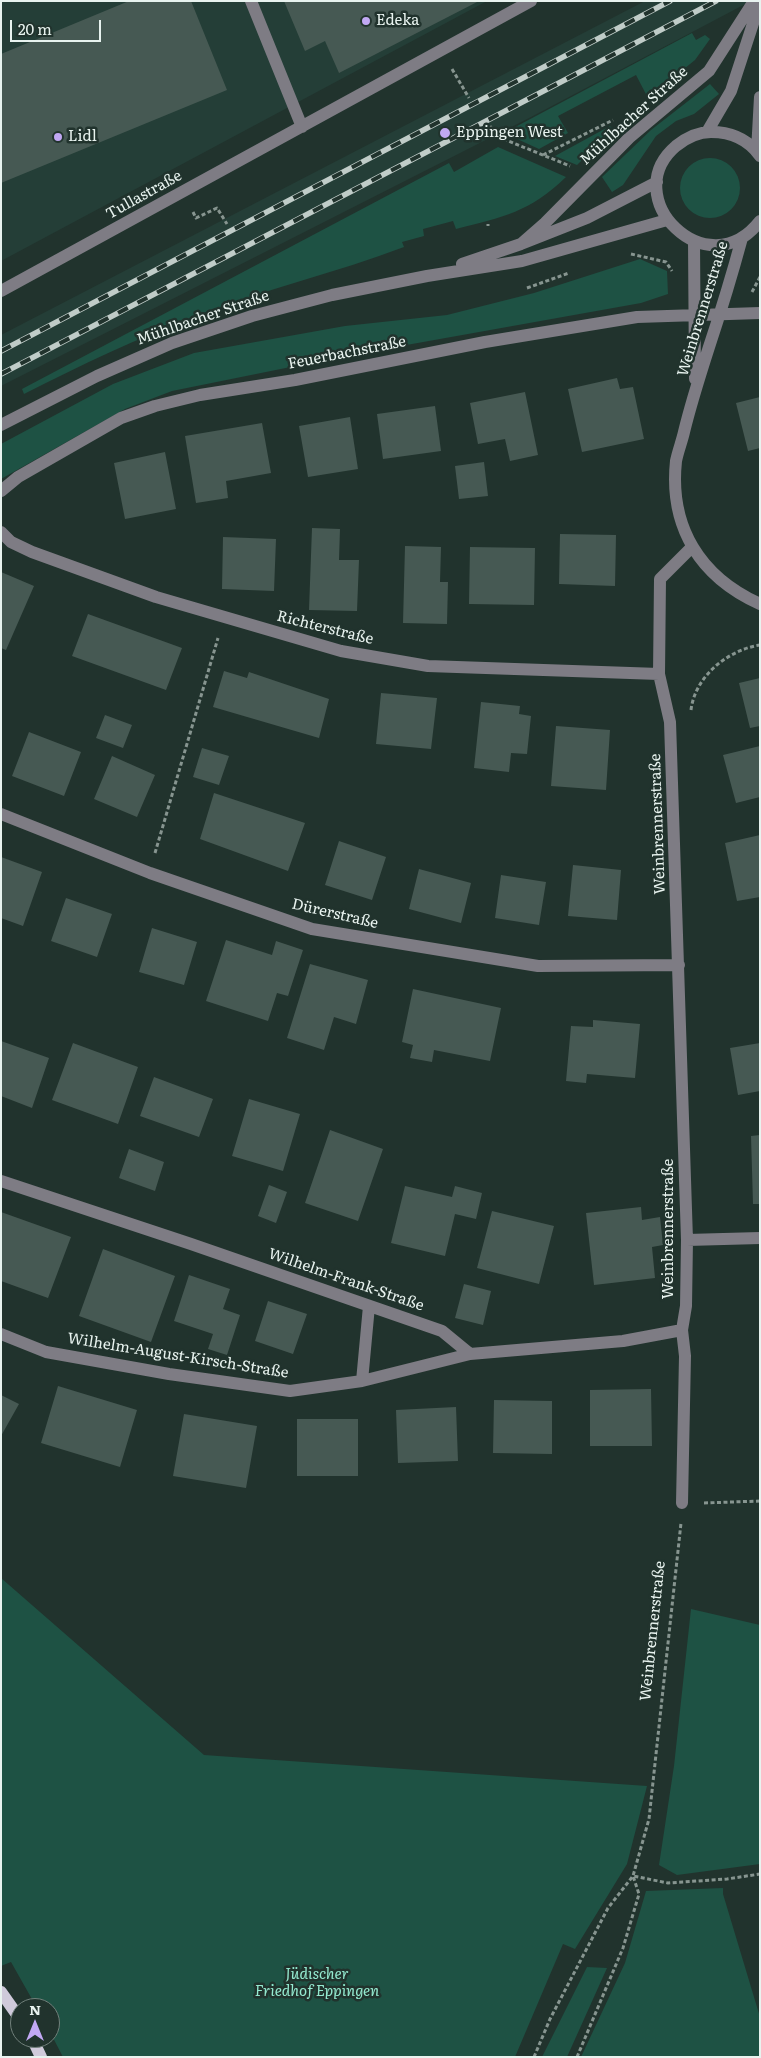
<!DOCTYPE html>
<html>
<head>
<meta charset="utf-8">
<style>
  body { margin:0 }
  #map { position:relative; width:761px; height:2058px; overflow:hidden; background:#21332d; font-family:Literata,serif }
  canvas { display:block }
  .frame { position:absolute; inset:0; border:2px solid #e8f3ef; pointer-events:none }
  .north { position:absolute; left:10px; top:1998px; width:50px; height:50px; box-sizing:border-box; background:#21332d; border:1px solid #71807b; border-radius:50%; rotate:0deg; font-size:14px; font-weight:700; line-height:20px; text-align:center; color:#e8f3ef }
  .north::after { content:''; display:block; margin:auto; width:18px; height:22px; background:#c1a8f3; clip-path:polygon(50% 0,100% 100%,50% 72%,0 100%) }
  .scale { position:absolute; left:10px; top:20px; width:91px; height:22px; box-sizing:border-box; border:2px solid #e8f3ef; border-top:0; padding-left:6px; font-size:15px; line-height:18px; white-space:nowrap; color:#e8f3ef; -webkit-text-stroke:4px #21332d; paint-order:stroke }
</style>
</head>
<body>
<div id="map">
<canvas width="761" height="2058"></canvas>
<div class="frame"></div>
<div class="north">N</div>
<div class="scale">20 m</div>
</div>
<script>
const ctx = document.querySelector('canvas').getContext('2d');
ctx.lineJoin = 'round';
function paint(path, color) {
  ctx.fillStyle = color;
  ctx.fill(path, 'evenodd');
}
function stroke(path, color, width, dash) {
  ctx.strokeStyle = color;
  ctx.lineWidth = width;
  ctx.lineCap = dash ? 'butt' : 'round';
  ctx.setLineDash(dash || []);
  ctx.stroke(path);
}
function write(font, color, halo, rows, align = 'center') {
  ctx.font = font + ' Literata,serif';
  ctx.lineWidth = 5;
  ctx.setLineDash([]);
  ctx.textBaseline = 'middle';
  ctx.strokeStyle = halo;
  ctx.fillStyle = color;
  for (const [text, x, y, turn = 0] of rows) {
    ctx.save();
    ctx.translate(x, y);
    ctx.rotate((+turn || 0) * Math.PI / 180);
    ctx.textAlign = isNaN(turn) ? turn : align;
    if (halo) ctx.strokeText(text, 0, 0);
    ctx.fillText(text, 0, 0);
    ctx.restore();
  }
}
paint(new Path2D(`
  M 1,1 L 487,1 L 1,261 Z
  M 645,1 L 751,1 L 531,117 L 1,386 L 1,335 Z`), '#243e37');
paint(new Path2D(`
  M 692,33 L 696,40 L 705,35 L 710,39 L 695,60 L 648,98 L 636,75 L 558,116 L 568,133 L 539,149 L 504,133 Z
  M 710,84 L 719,94 L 694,114 L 676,121 L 656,136 L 623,185 L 612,192 L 602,177 L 651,130 Z
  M 610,126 L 613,130 L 577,165 L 555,156 Z
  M 498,147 L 566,177 C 530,212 503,217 456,229 L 453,221 L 423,229 L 424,236 L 402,242 L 404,247 C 336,273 265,289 198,315 C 138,338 81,365 24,394 L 22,389 L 449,163 L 454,172 Z
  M680 188a30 30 0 1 1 60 0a30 30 0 1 1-60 0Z
  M 640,259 L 667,271 L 668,294 L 641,303 L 345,356 L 172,391 L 125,409 L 1,479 L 1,444 L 113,384 L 194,353 L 345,326 L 447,315 L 534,293 Z
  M 1,1578 L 204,1755 L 647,1786 L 627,1864 L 575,1949 L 563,1944 L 515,2057 L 63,2057 L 50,2032 L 50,2008 L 37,2008 L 11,1962 L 1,1966 Z
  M 691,1609 L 760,1625 L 760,1864 L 677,1875 L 659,1865 L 674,1766 Z
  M 723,1888 L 723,1894 L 760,2017 L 760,2057 L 581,2057 L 625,1963 L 646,1891 Z
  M 587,1967 L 607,1968 L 567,2057 L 542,2057 Z`), '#1e5244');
paint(new Path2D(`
  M 129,1 L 191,1 L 227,90 L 1,183 L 1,54 Z
  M 284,1 L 479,1 L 339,73 L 325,41 L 305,51 Z
  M 617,378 L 620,389 L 633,387 L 644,439 L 582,452 L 568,389 Z
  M 525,392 L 538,455 L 510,461 L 505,439 L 478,444 L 470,403 Z
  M 760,397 L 760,448 L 748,451 L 736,403 Z
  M 435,406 L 441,451 L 383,459 L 377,414 Z
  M 350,417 L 358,469 L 308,477 L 299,426 Z
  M 262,423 L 271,473 L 226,481 L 228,498 L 196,503 L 185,436 Z
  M 165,452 L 176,509 L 125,519 L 114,463 Z
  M 484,462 L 488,496 L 459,499 L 455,466 Z
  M 312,528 L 340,529 L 339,560 L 359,560 L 357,611 L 309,610 Z
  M 560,534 L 616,535 L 615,586 L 559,584 Z
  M 223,537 L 276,539 L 274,591 L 222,589 Z
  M 405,546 L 441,547 L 440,582 L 448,582 L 447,624 L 403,623 Z
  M 470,547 L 535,548 L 534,605 L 469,604 Z
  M 1,572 L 34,586 L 6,650 L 1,648 Z
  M 88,614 L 182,648 L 166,690 L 72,656 Z
  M 224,671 L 247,678 L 249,672 L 329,699 L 319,738 L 213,707 Z
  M 760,678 L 760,726 L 750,728 L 739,683 Z
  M 381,693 L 437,698 L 431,749 L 376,744 Z
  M 481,702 L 520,706 L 519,714 L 531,716 L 527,754 L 511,753 L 509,772 L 474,768 Z
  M 105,715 L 132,725 L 123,748 L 96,738 Z
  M 556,726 L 610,730 L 606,790 L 551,786 Z
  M 29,732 L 81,752 L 64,796 L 12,776 Z
  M 760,746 L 760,797 L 736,803 L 723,755 Z
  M 202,748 L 229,756 L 219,785 L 193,777 Z
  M 112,756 L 155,775 L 137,817 L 94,799 Z
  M 214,793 L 305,823 L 288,871 L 200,839 Z
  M 760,835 L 760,897 L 737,901 L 725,843 Z
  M 339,841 L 386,857 L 372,900 L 325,885 Z
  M 1,857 L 42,872 L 23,926 L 1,918 Z
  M 573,865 L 621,870 L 617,920 L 568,916 Z
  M 419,869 L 471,883 L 461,923 L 409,909 Z
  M 501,875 L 546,882 L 539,925 L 495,918 Z
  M 66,898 L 112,914 L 97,957 L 51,941 Z
  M 152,928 L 197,942 L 184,985 L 139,972 Z
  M 226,940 L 272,955 L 276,941 L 303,950 L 288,996 L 277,993 L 268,1021 L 206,1001 Z
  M 310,964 L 368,980 L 356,1024 L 334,1017 L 324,1050 L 287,1038 Z
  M 413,989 L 501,1008 L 490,1061 L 434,1050 L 432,1062 L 410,1058 L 413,1045 L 402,1042 Z
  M 593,1020 L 640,1024 L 635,1078 L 587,1074 L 586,1083 L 566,1081 L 571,1026 L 593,1027 Z
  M 1,1041 L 49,1058 L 32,1108 L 1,1096 Z
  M 73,1043 L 138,1067 L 118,1124 L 52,1100 Z
  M 760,1043 L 760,1091 L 738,1095 L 730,1048 Z
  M 154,1077 L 213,1099 L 199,1137 L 140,1116 Z
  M 249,1099 L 300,1114 L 283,1171 L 232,1156 Z
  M 330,1130 L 383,1149 L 358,1221 L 305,1203 Z
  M 760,1135 L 760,1204 L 753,1204 L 751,1136 Z
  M 129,1149 L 164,1162 L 155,1191 L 119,1178 Z
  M 269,1185 L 287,1192 L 276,1223 L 258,1216 Z
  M 405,1186 L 452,1197 L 455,1186 L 482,1193 L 476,1219 L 455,1214 L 445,1256 L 391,1243 Z
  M 641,1207 L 642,1220 L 660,1217 L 663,1245 L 652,1247 L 655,1278 L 594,1285 L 586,1213 Z
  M 492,1211 L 554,1226 L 539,1284 L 477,1268 Z
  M 1,1212 L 71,1237 L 48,1298 L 1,1281 Z
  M 103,1249 L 175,1276 L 151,1342 L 79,1316 Z
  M 189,1275 L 230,1289 L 223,1309 L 240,1315 L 227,1355 L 208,1349 L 213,1334 L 174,1321 Z
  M 464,1284 L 491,1291 L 483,1325 L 455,1318 Z
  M 268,1301 L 307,1314 L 293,1354 L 255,1341 Z
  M 58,1386 L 137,1410 L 120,1467 L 41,1443 Z
  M 651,1389 L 652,1446 L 590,1446 L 590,1390 Z
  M 1,1395 L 19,1404 L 1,1436 Z
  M 494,1400 L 552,1401 L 552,1454 L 493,1453 Z
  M 456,1407 L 458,1461 L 398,1463 L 396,1410 Z
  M 184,1414 L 257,1426 L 246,1488 L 173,1476 Z
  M 297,1419 L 358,1419 L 358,1476 L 297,1476 Z`), '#465953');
stroke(new Path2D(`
  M 452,69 L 469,98
  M 490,126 L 496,136 L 570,166
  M 543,155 L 613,120
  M 193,212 L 196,218 L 217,208 L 227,224
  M 488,224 L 488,226
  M 631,254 L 666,262 L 672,271
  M 527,288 L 569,273
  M 752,292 L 760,277
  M 691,710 C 695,676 728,650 760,645
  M 155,853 L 218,638
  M 704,1503 L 760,1501
  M 534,2057 L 550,2019 L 608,1908 L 633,1876 L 649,1819 L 681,1523
  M 577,2057 L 623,1948 L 639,1894 L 633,1876 L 668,1883 L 727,1879 L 760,1874`), '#879590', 3, [4, 2.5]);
stroke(new Path2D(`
  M 251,1 L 302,127
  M 707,132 L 731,91 L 760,2
  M 757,151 L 760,97
  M 760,156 C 748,139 730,132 711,132 C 698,132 686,138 676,146 C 616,197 707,289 760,221
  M 742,238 C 732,275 721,311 709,347 C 700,375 691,403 684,432 C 682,441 678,451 676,461 C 669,527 700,577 760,604
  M 694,241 L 695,379
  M 521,244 L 545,223 L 629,138 L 709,71 L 754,1
  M 462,264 L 521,244 L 587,218 L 657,182
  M 1,291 L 531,1
  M 1,425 L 97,376 L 172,343 L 252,316 L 332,295 L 427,276 L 522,261 L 667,220
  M 1,491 L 18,477 L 121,418 L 155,406 L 200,395 L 295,380 L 485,342 L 637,317 L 760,313
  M 1,532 L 11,542 L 32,552 L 156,597 L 341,651 L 428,666 L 659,674
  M 1,814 L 150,873 L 312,929 L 538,966 L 679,965
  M 1,1181 L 191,1244 L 442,1331 L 470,1354 L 623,1341 L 682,1330
  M 687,1240 L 760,1238
  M 1,1334 L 46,1352 L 169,1374 L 290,1391 L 362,1381 L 470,1354
  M 362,1381 L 369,1306
  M 682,1503 L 685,1356 L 682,1330 L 686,1306 L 687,1240 L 670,722 L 659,674 L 660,579 L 691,548`), '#7e7c84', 12);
stroke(new Path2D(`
  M 1,1992 L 20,2019
  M 32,2038 L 41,2057`), '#cfcada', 12);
const rail = new Path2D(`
  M 1,351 L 670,1
  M 1,374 L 716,1`);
stroke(rail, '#c0ccc8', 5.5);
stroke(rail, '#21332d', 4, [11]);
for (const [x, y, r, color] of [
  [366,21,5,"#c1a8f3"],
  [445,133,6,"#c1a8f3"],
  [58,137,5,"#c1a8f3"]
]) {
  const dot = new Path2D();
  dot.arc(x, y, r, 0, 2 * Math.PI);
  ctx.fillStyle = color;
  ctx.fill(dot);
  stroke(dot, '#21332d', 2);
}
write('15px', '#e8f3ef', '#21332d', [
  ["Edeka",376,21],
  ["Eppingen West",456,133],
  ["Lidl",68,137]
], 'left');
write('15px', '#e8f3ef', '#21332d', [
  ["Mühlbacher Straße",634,116,-42],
  ["Tullastraße",144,195,-29],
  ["Weinbrennerstraße",703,309,-73],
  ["Mühlbacher Straße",203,318,-19],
  ["Feuerbachstraße",347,353,-11],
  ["Richterstraße",325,628,14],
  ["Weinbrennerstraße",658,824,-92],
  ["Dürerstraße",335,914,13],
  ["Weinbrennerstraße",669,1229,-90],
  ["Wilhelm-Frank-Straße",346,1280,19],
  ["Wilhelm-August-Kirsch-Straße",178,1356,9],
  ["Weinbrennerstraße",653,1631,-84]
]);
write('italic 15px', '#94ead0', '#21332d', [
  ["Jüdischer",317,1975],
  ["Friedhof Eppingen",317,1992]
]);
</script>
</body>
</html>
